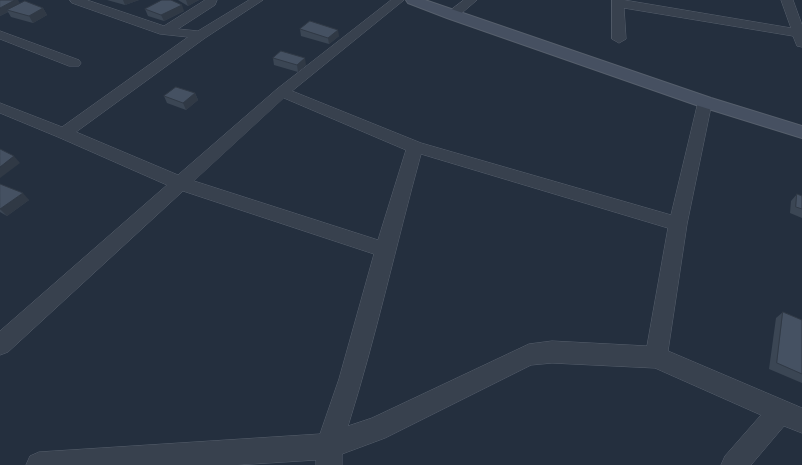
<!DOCTYPE html>
<html>
<head>
<meta charset="utf-8">
<style>
  body { margin:0 }
  canvas { display:block; background:#242f3e }
</style>
</head>
<body>
<canvas width="802" height="465"></canvas>
<script>
const ctx = document.querySelector('canvas').getContext('2d');
ctx.lineJoin = 'round';
function stroke(path, color, width, dash) {
  ctx.strokeStyle = color;
  ctx.lineWidth = width;
  ctx.lineCap = dash ? 'butt' : 'round';
  ctx.setLineDash(dash || []);
  ctx.stroke(path);
}
function paint(path, color) {
  ctx.fillStyle = color;
  ctx.fill(path, 'evenodd');
}
const street = new Path2D(`
  M 70,0 L 87,0 L 164,26 L 205,0 L 217,0 L 215,5 L 178,29 L 198,31 L 249,0 L 263,0 L 205,38 L 76,132 L 178,175 L 277,89 L 391,0 L 404,0 L 292,91 L 421,143 L 671,215 L 698,102 L 700,99 L 710,99 L 712,102 L 687,224 L 668,351 L 802,408 L 802,433 L 784,426 L 751,465 L 721,465 L 725,456 L 761,415 L 655,368 L 552,363 L 531,365 L 385,438 L 342,454 L 342,465 L 316,465 L 316,460 L 236,465 L 26,465 L 30,456 L 39,452 L 320,434 L 339,379 L 374,254 L 183,191 L 8,352 L 0,355 L 0,331 L 167,185 L 58,137 L 0,113 L 0,103 L 62,127 L 188,37 L 160,34 L 72,3 ZM 284,98 L 406,150 L 378,240 L 194,181 ZM 421,154 L 668,228 L 647,346 L 552,341 L 529,344 L 372,418 L 348,426 C 376,337 396,245 421,154 Z
  M 464,0 L 477,0 L 456,18 L 448,18 L 446,15 L 448,12 Z
  M 612,0 L 624,0 L 791,28 L 781,0 L 793,0 L 802,25 L 802,47 L 797,46 L 793,36 L 624,8 L 626,39 L 619,43 L 612,39 Z
  M 0,31 L 79,60 L 81,63 L 79,66 L 69,66 L 0,39 Z`);
const secondary = new Path2D(`
  M 406,0 L 425,0 L 711,98 L 802,126 L 802,138 L 699,106 L 447,18 L 408,3 Z`);
stroke(street, '#565f6c', 1);
stroke(secondary, '#565f6c', 2);
paint(street, '#38414e');
paint(secondary, '#465061');
paint(new Path2D(`
  M 0,0 L 43,8 L 47,15 L 33,23 L 11,17 L 8,12 L 0,16 Z
  M 107,0 L 139,0 L 125,5 Z
  M 178,0 L 199,0 L 188,6 Z
  M 145,9 L 184,11 L 164,21 L 148,16 Z
  M 300,29 L 339,36 L 329,44 L 301,36 Z
  M 273,58 L 306,65 L 298,72 L 274,65 Z
  M 195,93 L 198,100 L 186,110 L 167,103 L 164,96 Z
  M 0,184 L 29,200 L 7,216 L 0,212 Z
  M 797,194 L 802,196 L 802,218 L 790,213 L 791,201 Z
  M 783,312 L 802,320 L 802,383 L 769,369 L 776,318 Z`), '#3b4654');
paint(new Path2D(`
  M 15,0 L 18,0 L 21,5 L 7,10 L 8,12 L 0,16 L 0,8 Z
  M 123,0 L 139,0 L 125,5 Z
  M 186,0 L 199,0 L 188,6 Z
  M 182,5 L 184,11 L 164,21 L 161,15 Z
  M 43,8 L 47,15 L 33,23 L 29,16 Z
  M 338,30 L 339,36 L 329,44 L 328,38 Z
  M 305,58 L 306,65 L 298,72 L 297,65 Z
  M 195,93 L 198,100 L 186,110 L 183,103 Z
  M 14,156 L 20,163 L 0,178 L 0,167 Z
  M 23,193 L 29,200 L 7,216 L 0,209 Z`), '#303945');
const building = new Path2D(`
  M 0,0 L 15,0 L 0,8 Z
  M 162,0 L 171,0 L 182,5 L 161,15 L 145,9 Z
  M 25,1 L 43,8 L 29,16 L 7,10 Z
  M 310,21 L 338,30 L 328,38 L 300,29 Z
  M 281,51 L 305,58 L 297,65 L 273,58 Z
  M 176,87 L 195,93 L 183,103 L 164,96 Z
  M 0,149 L 14,156 L 0,167 Z
  M 0,184 L 23,193 L 0,209 Z
  M 797,194 L 802,196 L 802,209 L 796,207 Z
  M 783,312 L 802,320 L 802,374 L 777,363 Z`);
paint(building, '#455162');
stroke(building, '#303945', 1);
</script>
</body>
</html>
